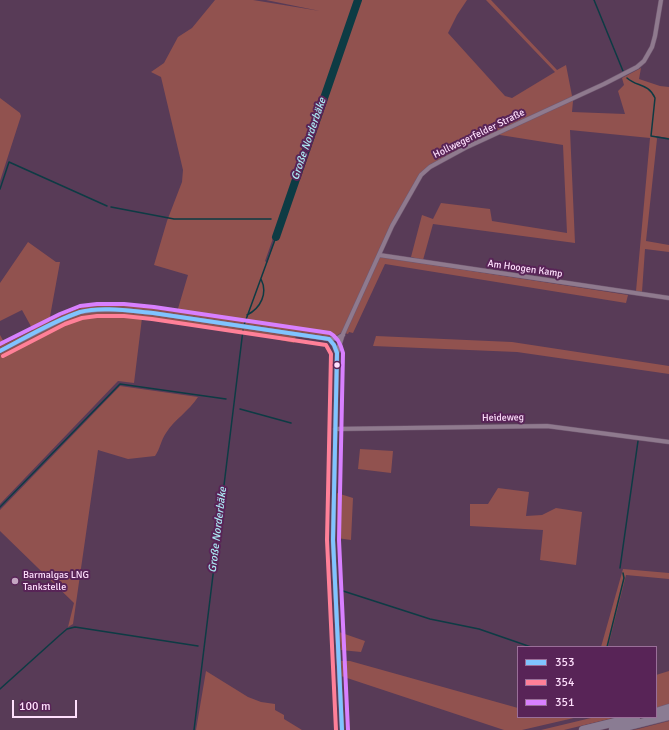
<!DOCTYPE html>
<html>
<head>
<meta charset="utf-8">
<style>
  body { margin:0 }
  #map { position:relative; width:669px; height:730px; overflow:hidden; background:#583b57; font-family:Signika,sans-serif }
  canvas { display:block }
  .legend { position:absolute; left:517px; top:646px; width:140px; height:72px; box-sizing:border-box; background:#582457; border:1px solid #9a6f99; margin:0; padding:5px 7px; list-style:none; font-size:12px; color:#fedffc }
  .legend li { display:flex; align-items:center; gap:8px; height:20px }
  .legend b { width:20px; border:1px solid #9a6f99 }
  .scale { position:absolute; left:12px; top:700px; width:65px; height:18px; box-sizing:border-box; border:2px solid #fedffc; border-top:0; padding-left:5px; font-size:12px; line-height:14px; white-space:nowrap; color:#fedffc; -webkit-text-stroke:3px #582457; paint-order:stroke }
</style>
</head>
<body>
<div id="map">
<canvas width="669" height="730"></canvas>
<ul class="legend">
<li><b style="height:5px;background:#80c4ff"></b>353</li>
<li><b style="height:5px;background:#ff8098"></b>354</li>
<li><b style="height:5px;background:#d880ff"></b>351</li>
</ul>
<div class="scale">100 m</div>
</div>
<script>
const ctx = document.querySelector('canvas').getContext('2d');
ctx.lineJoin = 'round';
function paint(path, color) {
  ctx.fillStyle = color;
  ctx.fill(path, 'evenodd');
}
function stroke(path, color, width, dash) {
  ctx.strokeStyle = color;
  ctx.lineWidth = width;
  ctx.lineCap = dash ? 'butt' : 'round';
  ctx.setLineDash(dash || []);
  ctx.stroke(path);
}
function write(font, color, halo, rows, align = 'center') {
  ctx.font = font + ' Signika,sans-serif';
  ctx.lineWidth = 4;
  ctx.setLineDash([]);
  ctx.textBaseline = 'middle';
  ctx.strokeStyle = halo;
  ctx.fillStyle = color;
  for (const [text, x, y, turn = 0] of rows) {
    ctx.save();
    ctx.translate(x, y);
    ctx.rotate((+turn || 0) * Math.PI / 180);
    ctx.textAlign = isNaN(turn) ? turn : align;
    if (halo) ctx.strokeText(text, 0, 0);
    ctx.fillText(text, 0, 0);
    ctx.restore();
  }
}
paint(new Path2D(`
  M 215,0 L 253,0 L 320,11 L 266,0 L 357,0 L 265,261 L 267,263 L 359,0 L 467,0 L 457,15 L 448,33 L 505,96 L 512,98 L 555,72 L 486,0 L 491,0 L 557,70 L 566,65 L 573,101 L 572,112 L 625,114 L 618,91 L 624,85 L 622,78 L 641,68 L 639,79 L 660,86 L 669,87 L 669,138 L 656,136 L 657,139 L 646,241 L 669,245 L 669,252 L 645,249 L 642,292 L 636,291 L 650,138 L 570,130 L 575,243 L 433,224 L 423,260 L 411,257 L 422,215 L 433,219 L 441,203 L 490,209 L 492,221 L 567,233 L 563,145 L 500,135 L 498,132 L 428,166 L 391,225 L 380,257 L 628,295 L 626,303 L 385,264 L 353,333 L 349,332 L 348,334 L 342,332 L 336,336 L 331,337 L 297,332 L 294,343 L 234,330 L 142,318 L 134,383 L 118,381 L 0,504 L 0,335 L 5,344 L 33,330 L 22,310 L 0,321 L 0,283 L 28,242 L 56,262 L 60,262 L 49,322 L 64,314 L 84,307 L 121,304 L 177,312 L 188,275 L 154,265 L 167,221 L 182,182 L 183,170 L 161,77 L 151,72 L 164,63 L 178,37 L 192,28 Z
  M 0,98 L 20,113 L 21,116 L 0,181 Z
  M 376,336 L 512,342 L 669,366 L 669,374 L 517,352 L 373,346 Z
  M 120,386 L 198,397 C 189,411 174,420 166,433 C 161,440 160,449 155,456 L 128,459 L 98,450 L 73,624 L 68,627 L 74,603 L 0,531 L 0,510 Z
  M 360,449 L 393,451 L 391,473 L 358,469 Z
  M 498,488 L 529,492 L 526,516 L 542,515 L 556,508 L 582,512 L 576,565 L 540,560 L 543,530 L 470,526 L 470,504 L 488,504 Z
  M 337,493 L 353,498 L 351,540 L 337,538 Z
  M 623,569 L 669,573 L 669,579 L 626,575 L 608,647 L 601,647 Z
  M 339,632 L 365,641 L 361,652 L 341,650 Z
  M 341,661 L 350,661 L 518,708 L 518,717 L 578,717 L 522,730 L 504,730 L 341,676 Z
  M 206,671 L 248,697 L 261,702 L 275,704 L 275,710 L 284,715 L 284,719 L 302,730 L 196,730 Z
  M 669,671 L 669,704 L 656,708 L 656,675 Z
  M 595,717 L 617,717 L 564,730 L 541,730 Z
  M 669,721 L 669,730 L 633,730 L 638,729 Z`), '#91524f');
stroke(new Path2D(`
  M 594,0 L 623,71
  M 627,78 C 637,87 648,83 655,98 L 651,136 L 669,139
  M 0,189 L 9,162 L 107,206
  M 111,207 L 174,219 L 271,219
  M 247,315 C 261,308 268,293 261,279
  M 244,325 L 276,237
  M 240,409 L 291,423
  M 0,507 L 120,384 L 226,399
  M 620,568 L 638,441
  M 340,590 L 430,619 L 479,629 L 531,647
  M 607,647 L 624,578 L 623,573
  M 0,689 L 60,635 L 67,629 L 75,627 L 198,646
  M 194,730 L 243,330`), '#0d3b44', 1.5);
stroke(new Path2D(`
  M 276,237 L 358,0`), '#0d3b44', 8);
const street = new Path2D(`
  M 379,255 L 669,298
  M 329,339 L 334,345 L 337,353
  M 0,351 L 63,319 L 81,312 L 97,310 L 124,310 L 153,313 L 329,339 L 338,338 L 343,335
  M 335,429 L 547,426 L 669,442
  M 342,730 L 333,540 L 337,353 L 343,334 L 392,226 L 421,175 L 430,167 L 465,148 L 604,84 L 637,67 L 644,61 L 652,47 L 655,36 L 661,0`);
const highway = new Path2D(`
  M 656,712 L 669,708
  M 583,730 L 636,717
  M 613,730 L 669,716`);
stroke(street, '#715971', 5);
stroke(highway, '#715971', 9);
stroke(street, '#8f7a8e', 4);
stroke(highway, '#8a7c93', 8);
stroke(new Path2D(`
  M 0,351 C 25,338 53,321 80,312 C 101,306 131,311 153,313 L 329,339 L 334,345 L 337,353 L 333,540 L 342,730`), '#80c4ff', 4);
stroke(new Path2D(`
  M 3,356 L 65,324 L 82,318 L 97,316 L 124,316 L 152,319 L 326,345 L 331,354 L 327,540 L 336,730`), '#ff8098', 4);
stroke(new Path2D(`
  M 0,344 L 60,314 L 80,306 L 97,304 L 124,304 L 154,307 L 330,333 C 338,337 341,345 343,353 L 339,540 L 348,730`), '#d880ff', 4);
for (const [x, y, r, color] of [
  [337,365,3.5,"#fedffc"],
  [15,581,4,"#c4a6c2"]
]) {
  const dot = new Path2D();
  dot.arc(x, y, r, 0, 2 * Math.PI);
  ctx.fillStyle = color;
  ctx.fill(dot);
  stroke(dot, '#582457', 1.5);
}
write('10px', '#fedffc', '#582457', [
  ["Hollwegerfelder Straße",479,134,-26],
  ["Am Hoogen Kamp",525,269,8],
  ["Heideweg",503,418,-1]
]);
write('10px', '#fedffc', '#582457', [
  ["Barmalgas LNG",23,575],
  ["Tankstelle",23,587]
], 'left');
write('italic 11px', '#acebf5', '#582457', [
  ["Große Norderbäke",309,139,-71],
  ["Große Norderbäke",218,530,-83]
]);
</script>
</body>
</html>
